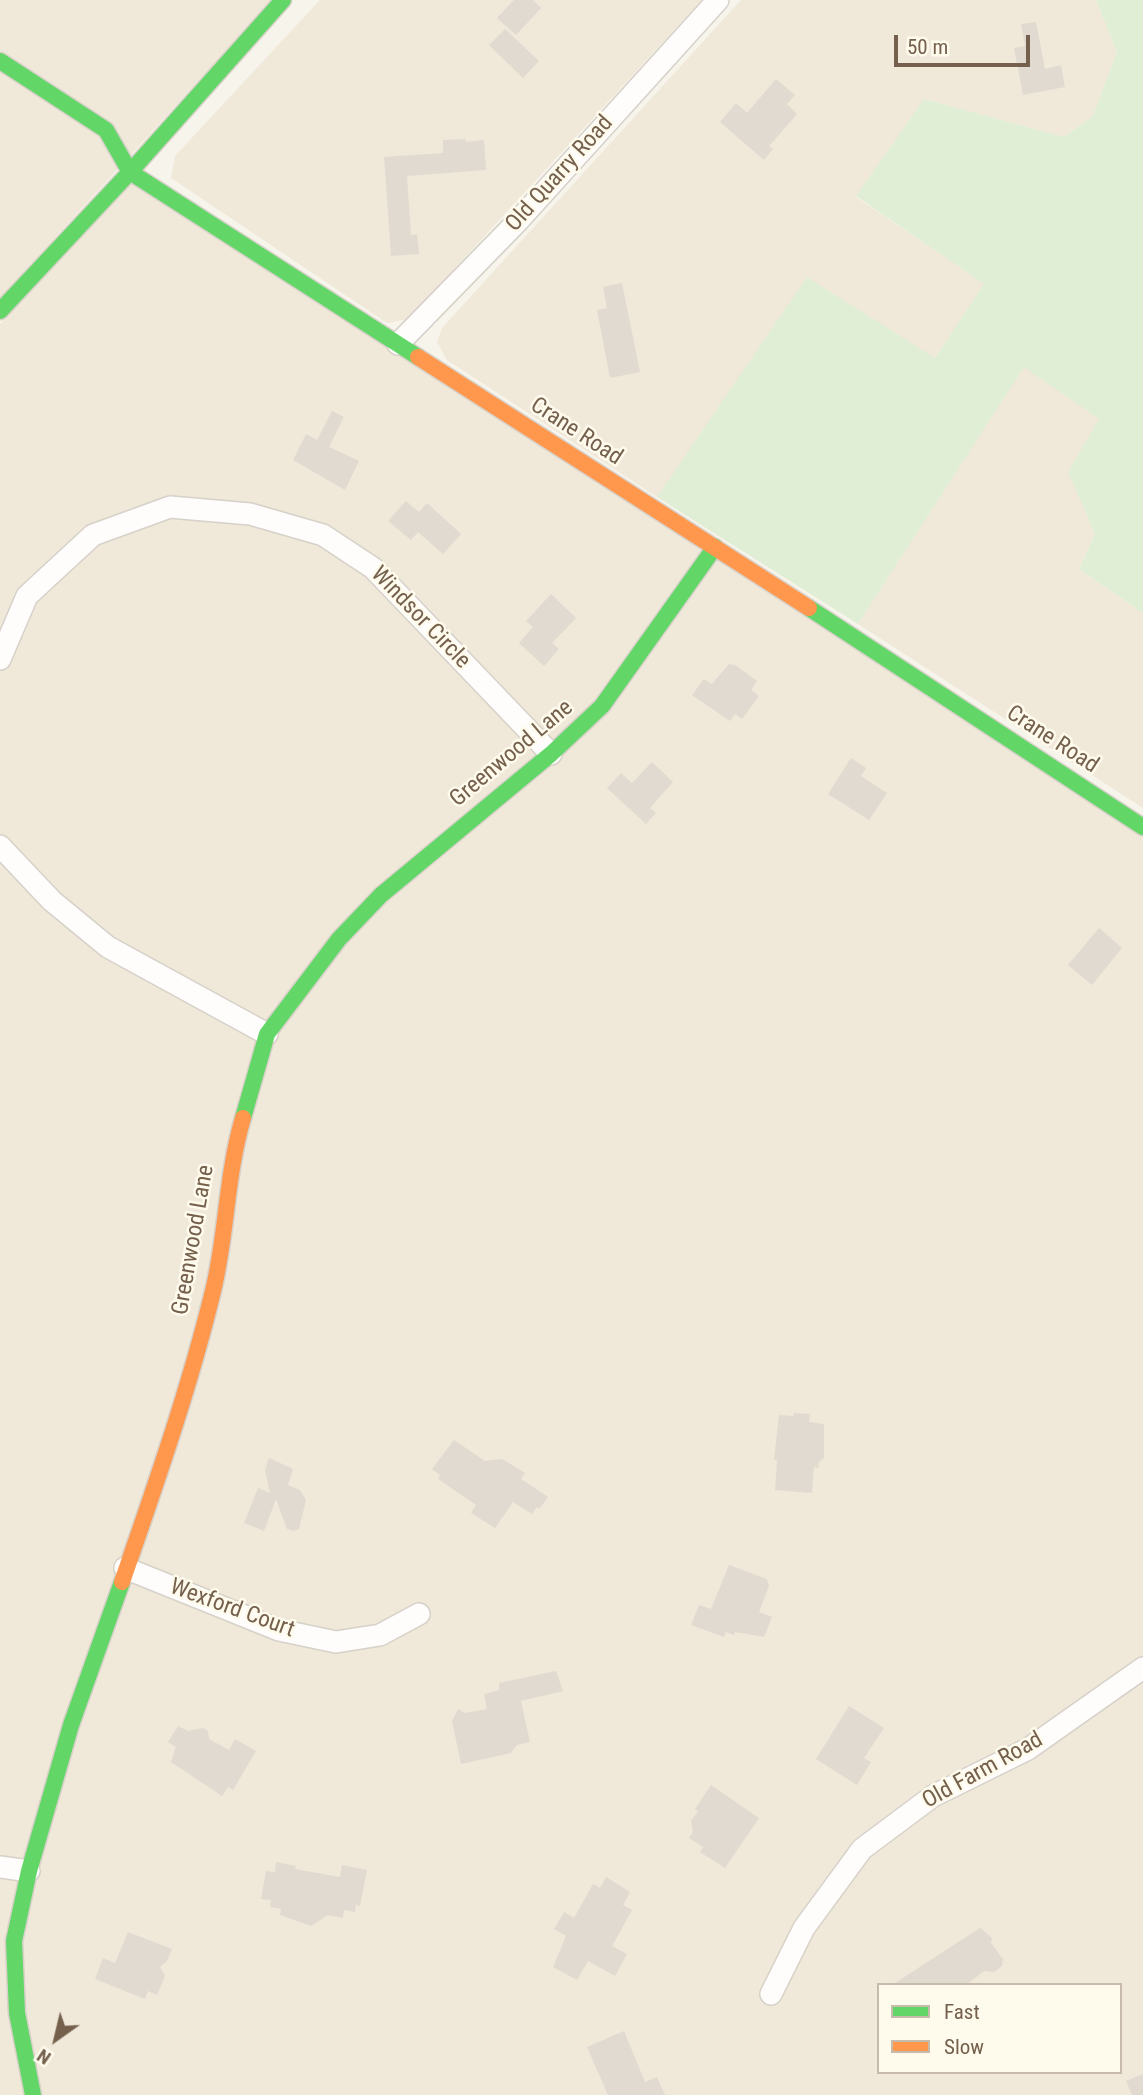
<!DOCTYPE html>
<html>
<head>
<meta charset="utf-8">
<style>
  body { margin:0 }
  #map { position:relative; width:1143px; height:2095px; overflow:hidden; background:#f7f4eb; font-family:"Roboto Condensed",sans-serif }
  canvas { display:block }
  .legend { position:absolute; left:877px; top:1983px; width:245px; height:91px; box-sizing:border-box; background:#fefaec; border:2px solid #c7bcac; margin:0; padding:9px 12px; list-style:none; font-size:21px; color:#74604c }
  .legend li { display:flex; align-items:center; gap:14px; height:35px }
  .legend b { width:35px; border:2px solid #c7bcac }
  .north { position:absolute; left:21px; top:2004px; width:70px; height:70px; -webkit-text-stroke:5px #fefaec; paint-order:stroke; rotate:214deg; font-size:19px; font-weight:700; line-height:28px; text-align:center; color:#74604c }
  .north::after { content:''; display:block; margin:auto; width:24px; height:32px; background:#74604c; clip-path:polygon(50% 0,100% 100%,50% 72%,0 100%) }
  .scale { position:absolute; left:894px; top:35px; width:136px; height:32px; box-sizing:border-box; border:4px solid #74604c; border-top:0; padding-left:9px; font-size:21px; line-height:24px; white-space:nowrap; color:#74604c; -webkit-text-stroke:5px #fefaec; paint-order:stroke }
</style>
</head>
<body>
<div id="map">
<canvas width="1143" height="2095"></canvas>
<ul class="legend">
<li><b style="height:9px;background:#63d668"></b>Fast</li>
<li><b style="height:9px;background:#ff974d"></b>Slow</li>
</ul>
<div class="north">N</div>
<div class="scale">50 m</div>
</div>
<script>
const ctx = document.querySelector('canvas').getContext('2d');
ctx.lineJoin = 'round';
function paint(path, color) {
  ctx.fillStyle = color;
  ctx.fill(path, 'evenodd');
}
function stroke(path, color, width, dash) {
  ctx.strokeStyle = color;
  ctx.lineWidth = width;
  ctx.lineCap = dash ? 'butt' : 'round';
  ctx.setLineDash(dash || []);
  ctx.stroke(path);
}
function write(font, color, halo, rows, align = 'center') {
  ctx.font = font + ' "Roboto Condensed",sans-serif';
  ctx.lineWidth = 5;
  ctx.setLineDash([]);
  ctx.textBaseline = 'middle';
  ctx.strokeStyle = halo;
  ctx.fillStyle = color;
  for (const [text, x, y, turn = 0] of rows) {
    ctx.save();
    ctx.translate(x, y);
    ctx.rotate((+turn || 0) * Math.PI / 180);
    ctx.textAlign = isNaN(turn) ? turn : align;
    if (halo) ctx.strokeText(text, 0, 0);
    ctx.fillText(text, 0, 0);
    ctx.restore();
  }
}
paint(new Path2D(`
  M 0,0 L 272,0 L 0,298 Z
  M 320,0 L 702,0 L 408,319 L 387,323 L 171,178 L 175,156 Z
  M 741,0 L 1096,0 L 1117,52 L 1093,116 L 1064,137 L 924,99 L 856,197 L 985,284 L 934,359 L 657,497 L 447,360 L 437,342 L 442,328 Z
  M 133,182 L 1143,833 L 1143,2095 L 0,2095 L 0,324 ZM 879,1985 L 1120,1985 L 1120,2072 L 879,2072 Z
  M 1024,366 L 1100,419 L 1069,472 L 1095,534 L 1079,569 L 1143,613 L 1143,808 L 858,624 Z`), '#f0e8d9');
paint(new Path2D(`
  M 1096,0 L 1143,0 L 1143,613 L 1079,569 L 1095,534 L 1068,472 L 1099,419 L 1024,367 L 858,624 L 657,497 L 807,277 L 935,358 L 984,284 L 856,196 L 924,99 L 1064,137 L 1093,116 L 1117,52 Z`), '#e0eed6');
paint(new Path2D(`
  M 514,0 L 533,0 L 541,8 L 516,35 L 497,18 Z
  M 1036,22 L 1045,69 L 1061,65 L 1065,87 L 1023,95 L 1014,48 L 1025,46 L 1021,24 Z
  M 505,29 L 539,61 L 523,78 L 489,45 Z
  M 776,79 L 795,95 L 787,104 L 797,114 L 769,146 L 773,149 L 764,160 L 720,122 L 736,103 L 747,113 Z
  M 465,139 L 466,142 L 484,140 L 486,170 L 407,176 L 411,235 L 417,234 L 419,254 L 391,256 L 384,157 L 443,153 L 443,140 Z
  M 622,283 L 640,372 L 610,378 L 597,310 L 607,308 L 603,287 Z
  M 332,411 L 344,417 L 329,447 L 359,461 L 345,490 L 293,460 L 306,434 L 317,440 Z
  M 406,501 L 419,512 L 427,503 L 461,534 L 443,554 L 418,532 L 411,540 L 388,521 Z
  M 551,594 L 576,618 L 552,643 L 559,649 L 544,666 L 519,643 L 533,627 L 526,621 Z
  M 729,664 L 735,665 L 757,681 L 751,690 L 759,696 L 742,719 L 735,714 L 730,721 L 692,695 L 704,679 L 712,684 Z
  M 851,758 L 866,768 L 861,776 L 887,793 L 869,820 L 828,794 Z
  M 652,762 L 673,782 L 650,808 L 656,813 L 646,824 L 607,788 L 621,773 L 632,783 Z
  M 1099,928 L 1122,948 L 1092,985 L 1068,965 Z
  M 794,1413 L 810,1414 L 809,1422 L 824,1424 L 824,1458 L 819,1462 L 818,1468 L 814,1467 L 812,1493 L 775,1490 L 777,1460 L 774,1460 L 779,1415 L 793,1416 Z
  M 454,1440 L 485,1461 L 502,1459 L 525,1473 L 521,1479 L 548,1497 L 539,1509 L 537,1507 L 532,1514 L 513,1502 L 495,1528 L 471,1513 L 476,1505 L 438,1479 L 440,1475 L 432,1469 Z
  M 269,1458 L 293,1469 L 288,1485 L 300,1490 L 306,1500 L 299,1529 L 293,1531 L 287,1529 L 276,1499 L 264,1531 L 244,1523 L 258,1488 L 270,1493 L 265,1470 Z
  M 729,1565 L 767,1579 L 769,1586 L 759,1612 L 772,1617 L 764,1637 L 735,1632 L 734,1635 L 726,1632 L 724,1637 L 691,1625 L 699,1605 L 711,1609 Z
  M 556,1671 L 563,1691 L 521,1701 L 530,1742 L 517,1745 L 511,1753 L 461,1764 L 452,1721 L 458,1709 L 465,1713 L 487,1709 L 484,1694 L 499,1690 L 499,1683 Z
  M 849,1706 L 884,1728 L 864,1758 L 871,1762 L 857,1785 L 816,1759 Z
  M 178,1726 L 188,1731 L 203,1728 L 208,1731 L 209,1739 L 229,1750 L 235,1739 L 256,1751 L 233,1790 L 228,1787 L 222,1796 L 171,1762 L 176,1747 L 168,1742 Z
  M 711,1785 L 759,1818 L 725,1868 L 700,1852 L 703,1847 L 689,1838 L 693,1832 L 691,1821 L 698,1811 L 695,1809 Z
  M 276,1862 L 296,1866 L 295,1869 L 340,1877 L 342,1865 L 367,1870 L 360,1906 L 356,1905 L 355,1912 L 344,1910 L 343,1918 L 328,1915 L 311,1926 L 280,1915 L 281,1909 L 270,1907 L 271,1900 L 261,1899 L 266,1871 L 275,1872 Z
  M 606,1877 L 630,1892 L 623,1905 L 632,1910 L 612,1946 L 627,1954 L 615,1976 L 588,1961 L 577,1980 L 553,1967 L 566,1936 L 554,1929 L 564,1912 L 574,1918 L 593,1884 L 600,1888 Z
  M 980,1928 L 992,1938 L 991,1943 L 1003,1959 L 1002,1966 L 994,1972 L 984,1971 L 966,1985 L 892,1985 Z
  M 128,1932 L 172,1949 L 167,1961 L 160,1967 L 165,1976 L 157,1995 L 148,1991 L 145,1999 L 95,1979 L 103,1958 L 115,1963 Z
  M 624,2031 L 645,2082 L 657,2077 L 665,2095 L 608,2095 L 587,2047 Z
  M 1143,2074 L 1143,2095 L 1132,2095 L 1126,2081 Z`), '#e1dad0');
const street = new Path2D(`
  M 398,344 L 518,221 L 718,0
  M 0,659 L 27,596 L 93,535 L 170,507 L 250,514 L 323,535 L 373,568 L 551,754
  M 0,846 L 52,901 L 108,947 L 267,1034
  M 125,1568 L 279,1630 L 336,1642 L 380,1635 L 419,1614
  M 0,1867 L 29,1871
  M 771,1994 L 804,1928 L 862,1849 L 933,1796 L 1028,1749 L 1143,1668`);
const fast = new Path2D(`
  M 0,61 L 106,130 L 130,172 L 418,357
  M 0,311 L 130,172 L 283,0
  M 809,608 L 1143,827
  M 243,1118 L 267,1034 L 339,939 L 381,895 L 551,754 L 602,706 L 715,547
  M 33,2095 L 17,2013 L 14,1941 L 29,1871 L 71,1725 L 122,1582`);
const slow = new Path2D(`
  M 418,357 L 809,608
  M 122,1582 C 155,1486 189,1390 213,1291 C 227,1234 226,1176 243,1118`);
stroke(street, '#d6d1c9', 24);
stroke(fast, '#d7d1c9', 19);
stroke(slow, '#d7d1c9', 19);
stroke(street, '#fefdfc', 21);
stroke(fast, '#63d668', 16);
stroke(slow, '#ff974d', 16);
write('23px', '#74604c', '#fefaec', [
  ["Old Quarry Road",560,174,-48],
  ["Crane Road",576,432,33],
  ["Windsor Circle",420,618,46],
  ["Crane Road",1052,740,33],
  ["Greenwood Lane",512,754,-40],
  ["Greenwood Lane",194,1240,-80],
  ["Wexford Court",232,1609,20],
  ["Old Farm Road",983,1771,-29]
]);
</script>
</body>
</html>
